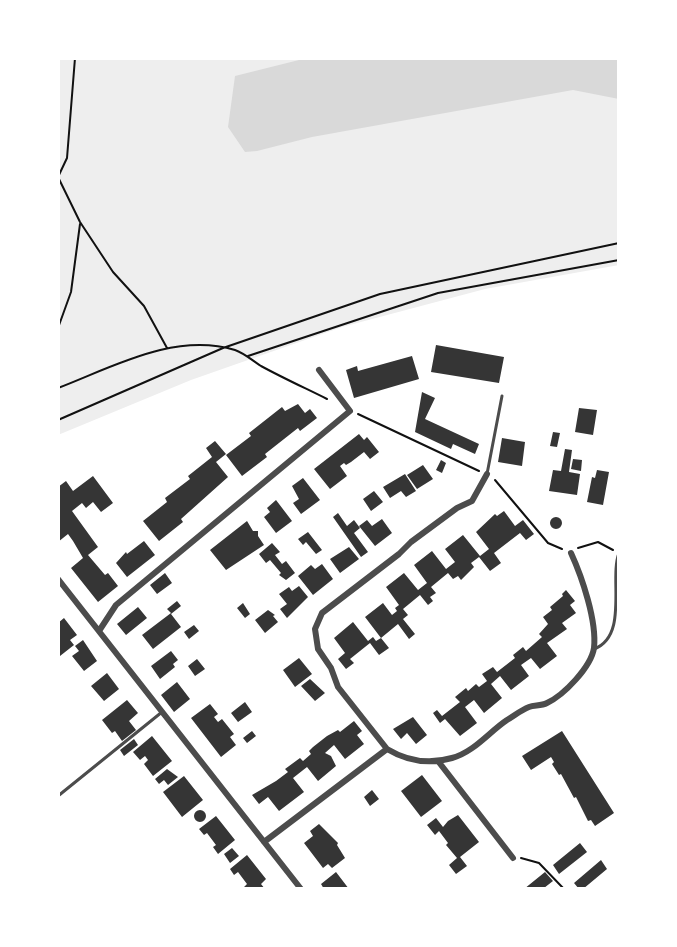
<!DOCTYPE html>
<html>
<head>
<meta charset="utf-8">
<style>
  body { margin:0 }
  #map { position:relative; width:677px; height:947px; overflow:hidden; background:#fff; font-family:Mulish,sans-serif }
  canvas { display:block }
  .frame { position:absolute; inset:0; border:60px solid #fff; pointer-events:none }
</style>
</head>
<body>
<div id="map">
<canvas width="677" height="947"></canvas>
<div class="frame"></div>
</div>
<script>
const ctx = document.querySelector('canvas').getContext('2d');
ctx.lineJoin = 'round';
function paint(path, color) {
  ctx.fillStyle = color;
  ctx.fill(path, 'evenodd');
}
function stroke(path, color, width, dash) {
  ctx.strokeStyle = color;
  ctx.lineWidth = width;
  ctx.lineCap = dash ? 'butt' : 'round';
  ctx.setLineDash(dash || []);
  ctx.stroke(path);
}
paint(new Path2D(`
  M 58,58 L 619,58 L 619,265 L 485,289 L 342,327 L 191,380 L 58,435 Z`), '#eee');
paint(new Path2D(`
  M 307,58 L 619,58 L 619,99 L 573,90 L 312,137 L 257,151 L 245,152 L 228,127 L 235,76 Z`), '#d9d9d9');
paint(new Path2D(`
  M 436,345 L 504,357 L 499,383 L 431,372 Z
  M 412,356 L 419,379 L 354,398 L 346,370 L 357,366 L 358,371 Z
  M 422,392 L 435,398 L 425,419 L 479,444 L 475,454 L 453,444 L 451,449 L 415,432 Z
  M 298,404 L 305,413 L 310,409 L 317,418 L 300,431 L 298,428 L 265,454 L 267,457 L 242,476 L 226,455 L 251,436 L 249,433 L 282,407 L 285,411 Z
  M 579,408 L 597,410 L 593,435 L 575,432 Z
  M 553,432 L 560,433 L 557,447 L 550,446 Z
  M 359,434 L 364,440 L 367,437 L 379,452 L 370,459 L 364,452 L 351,462 L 346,465 L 344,463 L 340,466 L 347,476 L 330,489 L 314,469 Z
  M 502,438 L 525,442 L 522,466 L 498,462 Z
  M 215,441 L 226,454 L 216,462 L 228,477 L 181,519 L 183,522 L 159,541 L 143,521 L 167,502 L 165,498 L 190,479 L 188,476 L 212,457 L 206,448 Z
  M 565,449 L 572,450 L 569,472 L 580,474 L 577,495 L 549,491 L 553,470 L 561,471 Z
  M 573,459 L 582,460 L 581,471 L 571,469 Z
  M 441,460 L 446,463 L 442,473 L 436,470 Z
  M 423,465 L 433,479 L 417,489 L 407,475 Z
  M 597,470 L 609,472 L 603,505 L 587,502 L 592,477 L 595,478 Z
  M 405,474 L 416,491 L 406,497 L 401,491 L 390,498 L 383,487 Z
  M 93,476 L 113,503 L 101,512 L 93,502 L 86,508 L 82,503 L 72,511 L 98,547 L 88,555 L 105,575 L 108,573 L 118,586 L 98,602 L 71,568 L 83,558 L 73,541 L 68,534 L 58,542 L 58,487 L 66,481 L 73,491 Z
  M 303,478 L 320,500 L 301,514 L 293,503 L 299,499 L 292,486 Z
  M 374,491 L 383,502 L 371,511 L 363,499 Z
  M 276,500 L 292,521 L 276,533 L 264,517 L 270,512 L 267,508 Z
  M 504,511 L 515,526 L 523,520 L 534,534 L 526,540 L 520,533 L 494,553 L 501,563 L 490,571 L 479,557 L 471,563 L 474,567 L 461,580 L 458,576 L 453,579 L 448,573 L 431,587 L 436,593 L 430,597 L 433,601 L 428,605 L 420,595 L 403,609 L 408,615 L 403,619 L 415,634 L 409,639 L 398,624 L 381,638 L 365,617 L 383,603 L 392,615 L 397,611 L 395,608 L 399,605 L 386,587 L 404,573 L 418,590 L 427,583 L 414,565 L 432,551 L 446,569 L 455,562 L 445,549 L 463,535 L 480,556 L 489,549 L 476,532 L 495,514 L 497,516 Z
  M 338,513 L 347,526 L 354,520 L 360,528 L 354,533 L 368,552 L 361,557 L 333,517 Z
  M550 523a6 6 0 1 1 12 0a6 6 0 1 1-12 0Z
  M 382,519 L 392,533 L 375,546 L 359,526 L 367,520 L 372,526 Z
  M 247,521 L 253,531 L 258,531 L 258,536 L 264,545 L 226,570 L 210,550 Z
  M 308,532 L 322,550 L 316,554 L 306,542 L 303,545 L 298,539 Z
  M 144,541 L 155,555 L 127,577 L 116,563 L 126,552 L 127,554 Z
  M 272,543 L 280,552 L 275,555 L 282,564 L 286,561 L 295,573 L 286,580 L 279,575 L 281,573 L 270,560 L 266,563 L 259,554 Z
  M 349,547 L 359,559 L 340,573 L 330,559 Z
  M 322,564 L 333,579 L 313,595 L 298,576 L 311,565 L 315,569 Z
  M 165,573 L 172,583 L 157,594 L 150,585 Z
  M 299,586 L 308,597 L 287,618 L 280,609 L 287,604 L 279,594 L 289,587 L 292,591 Z
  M 566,590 L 575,601 L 570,605 L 576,613 L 562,623 L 567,629 L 547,643 L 557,656 L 540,669 L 531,658 L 521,665 L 529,676 L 511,690 L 500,676 L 491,684 L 502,698 L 484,713 L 474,700 L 465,707 L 477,723 L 460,736 L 445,719 L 440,723 L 433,713 L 437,710 L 442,716 L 460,702 L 455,697 L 466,688 L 468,691 L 476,684 L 479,687 L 487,681 L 482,674 L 493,667 L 497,672 L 515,658 L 513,655 L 523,647 L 526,651 L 542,637 L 539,634 L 548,624 L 543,617 L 552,610 L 550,607 L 563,596 L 562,594 Z
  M 177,601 L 181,606 L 171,614 L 181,627 L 153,649 L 142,635 L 171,613 L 167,609 Z
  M 243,603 L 250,614 L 245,618 L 237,608 Z
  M 138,607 L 147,618 L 126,635 L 117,624 Z
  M 268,610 L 275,615 L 273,616 L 278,622 L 265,633 L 255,620 Z
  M 64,618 L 77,635 L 70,640 L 74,645 L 60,656 L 58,623 Z
  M 353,622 L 368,641 L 373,637 L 376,641 L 381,638 L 389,648 L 379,655 L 370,643 L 350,659 L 354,663 L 346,669 L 338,659 L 345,653 L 334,638 Z
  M 194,625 L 199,631 L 189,639 L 184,632 Z
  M 83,640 L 97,661 L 84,671 L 72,656 L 79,651 L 75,646 Z
  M 171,651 L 178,660 L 173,664 L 175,667 L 160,679 L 151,666 Z
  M 299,658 L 312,674 L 295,687 L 283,670 Z
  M 197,659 L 205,669 L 195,676 L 188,666 Z
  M 107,673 L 119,689 L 104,701 L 91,686 Z
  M 310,679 L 325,693 L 315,701 L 301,686 Z
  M 177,682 L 190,699 L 174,712 L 161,695 Z
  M 127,700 L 138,713 L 129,721 L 136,730 L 122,741 L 115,731 L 112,733 L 102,720 Z
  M 245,702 L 252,712 L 238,722 L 231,713 Z
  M 210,704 L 218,714 L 214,717 L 218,722 L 222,719 L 234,734 L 230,737 L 236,745 L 221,757 L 191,718 Z
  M 413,717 L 427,735 L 416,744 L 407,733 L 401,739 L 393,729 Z
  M 354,721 L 362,731 L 357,735 L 364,744 L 345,759 L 334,745 L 325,753 L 331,756 L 336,766 L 318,781 L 307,767 L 293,778 L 304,792 L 279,811 L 268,797 L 259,804 L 252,795 L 276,781 L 288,772 L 285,769 L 300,758 L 303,761 L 311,754 L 309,751 L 313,747 L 327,736 L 338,730 L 340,732 Z
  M 252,731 L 256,736 L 247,743 L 243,738 Z
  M 562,731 L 614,813 L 595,826 L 591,820 L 588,821 L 576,797 L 574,798 L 561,774 L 559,775 L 552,764 L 554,762 L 551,757 L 531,770 L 522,756 Z
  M 152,736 L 172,761 L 153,776 L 144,764 L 148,760 L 145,756 L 140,760 L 133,752 Z
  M 134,739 L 138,745 L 124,756 L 120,750 Z
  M 167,769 L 178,777 L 168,785 L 164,780 L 159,784 L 155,779 Z
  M 422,775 L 442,801 L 421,817 L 401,791 Z
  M 184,776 L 203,800 L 182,817 L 163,792 Z
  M 372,790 L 379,799 L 370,806 L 364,797 Z
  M194 816a6 6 0 1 1 12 0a6 6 0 1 1-12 0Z
  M 458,815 L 479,842 L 460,857 L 467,866 L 456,874 L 449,865 L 457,858 L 446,845 L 448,843 L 439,831 L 435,835 L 427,825 L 436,818 L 443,827 L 448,821 Z
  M 216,816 L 235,840 L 218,854 L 213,847 L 216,845 L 207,833 L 204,835 L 199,829 Z
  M 319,824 L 338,843 L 337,845 L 345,858 L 332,868 L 328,864 L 323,868 L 304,843 L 313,836 L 310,831 Z
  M 580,843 L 587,852 L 559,874 L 553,865 Z
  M 232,848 L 239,856 L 230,863 L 224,854 Z
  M 247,855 L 266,879 L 261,884 L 265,889 L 246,889 L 244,887 L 247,884 L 238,872 L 234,875 L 230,869 Z
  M 601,860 L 607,869 L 583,889 L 579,889 L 574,883 Z
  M 336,872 L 349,889 L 324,889 L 321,884 Z
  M 545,872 L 553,881 L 544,888 L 524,889 Z`), '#353535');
stroke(new Path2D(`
  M 75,58 L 67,158 L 58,177 L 80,222 L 113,272 L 144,306 L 167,348
  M 58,328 L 71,292 L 80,224
  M 248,356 L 438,293 L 619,260
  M 58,388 C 113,367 174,332 235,350 C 244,353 253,361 261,366 C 283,378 305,388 327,399
  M 358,414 L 479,471
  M 58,420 L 223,348 L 380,294 L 619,243
  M 495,480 L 548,543 L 562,549
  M 578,548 L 598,542 L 613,550
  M 521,858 L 539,863 L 564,889`), '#111', 2);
stroke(new Path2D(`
  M 487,474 L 502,396
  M 594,649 C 629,636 609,578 619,553
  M 58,796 L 162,712`), '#4c4c4c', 3);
stroke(new Path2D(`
  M 58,579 L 301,889
  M 99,631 L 116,605 L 350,411 L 319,370
  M 387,749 C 407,761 428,765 452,758 C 474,752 489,732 507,720 C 514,716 521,710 529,707 C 534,705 541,706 547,703 C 564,695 591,667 594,648 C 597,621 582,577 571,553
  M 438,761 L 513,858
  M 264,842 L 387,749 L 338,687 L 331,668 L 318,649 L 315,629 L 322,613 L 399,554 L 411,542 L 457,508 L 472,501 L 487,474`), '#4c4c4c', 6);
</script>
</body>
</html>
